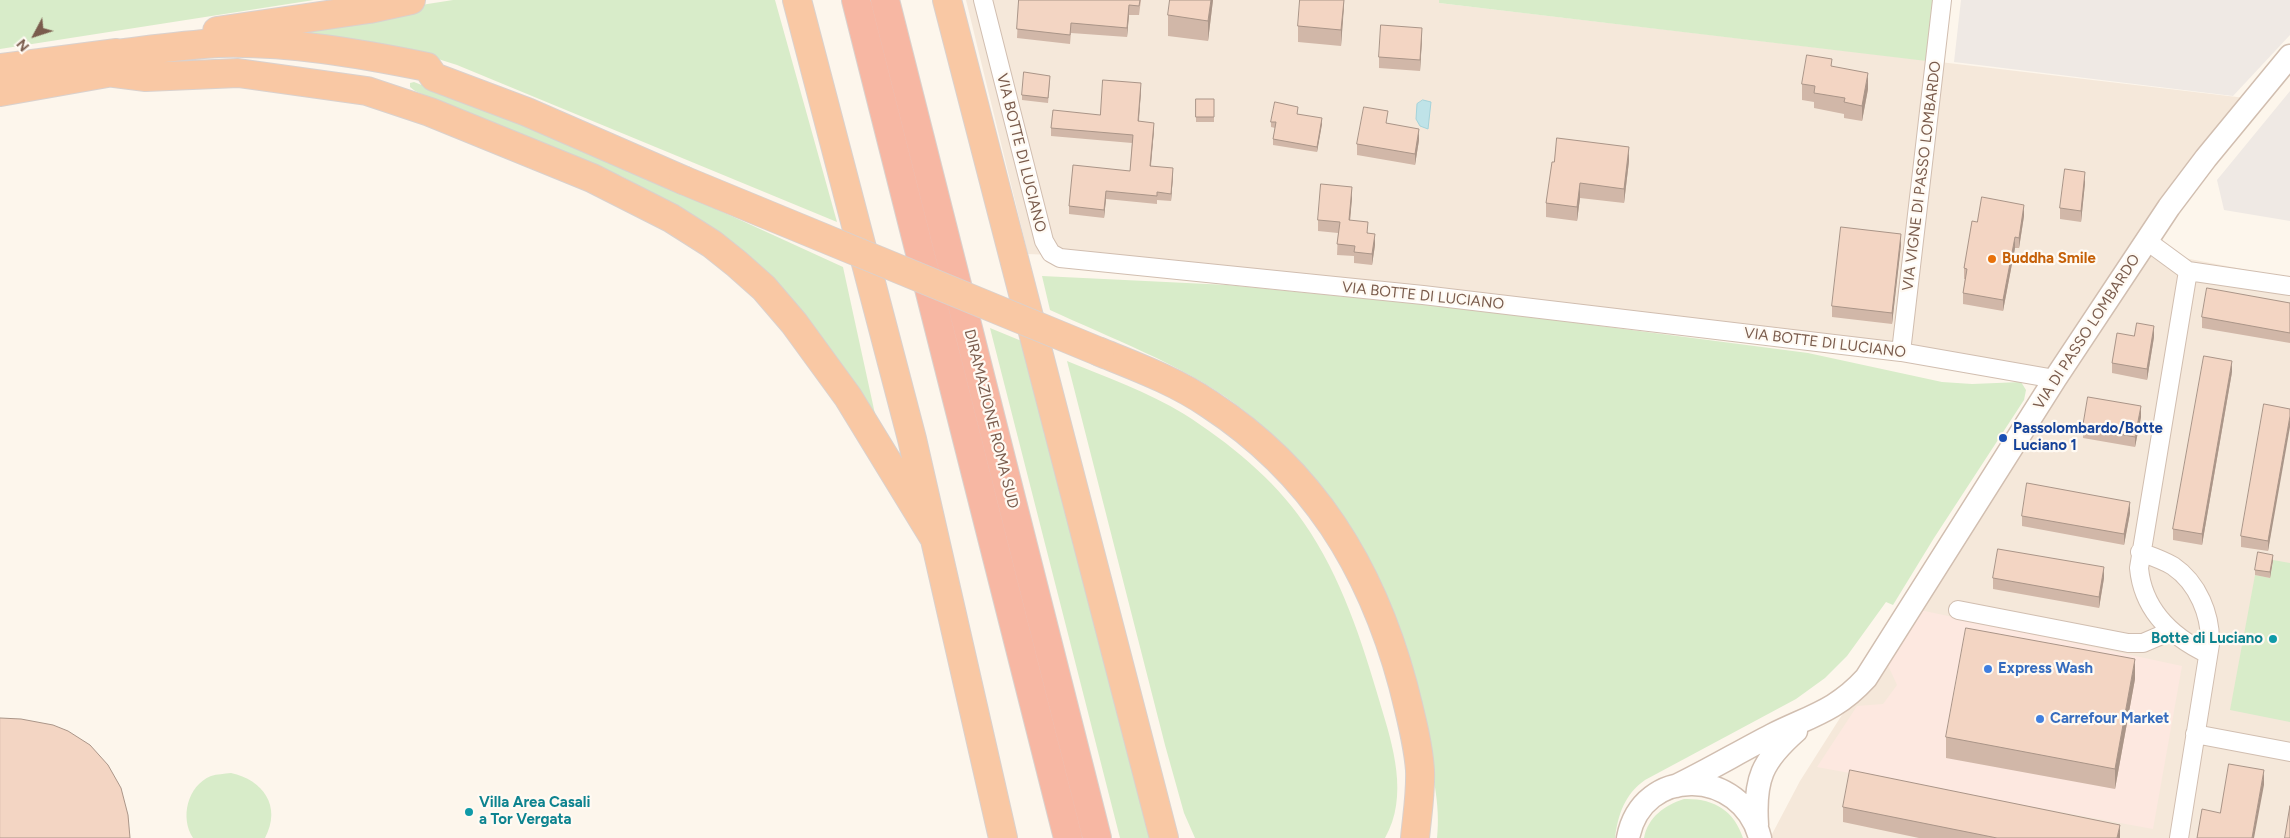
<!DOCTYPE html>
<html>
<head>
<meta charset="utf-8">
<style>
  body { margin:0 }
  #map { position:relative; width:2290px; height:838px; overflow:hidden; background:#fdf6ec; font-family:Figtree,sans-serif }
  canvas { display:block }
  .north { position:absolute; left:10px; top:10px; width:50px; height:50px; -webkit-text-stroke:4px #fffaf3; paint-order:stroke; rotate:230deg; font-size:14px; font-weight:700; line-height:20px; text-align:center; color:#7a5c4d }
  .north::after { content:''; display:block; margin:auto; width:18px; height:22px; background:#7a5c4d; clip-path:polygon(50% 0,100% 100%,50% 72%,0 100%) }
</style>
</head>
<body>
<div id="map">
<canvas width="2290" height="838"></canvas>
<div class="north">N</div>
</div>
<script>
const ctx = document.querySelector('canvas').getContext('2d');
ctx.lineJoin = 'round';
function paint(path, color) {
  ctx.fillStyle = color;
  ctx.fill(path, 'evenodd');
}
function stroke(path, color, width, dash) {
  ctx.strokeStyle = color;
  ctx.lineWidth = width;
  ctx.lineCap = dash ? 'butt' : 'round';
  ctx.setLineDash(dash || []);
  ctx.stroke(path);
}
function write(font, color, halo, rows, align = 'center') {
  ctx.font = font + ' Figtree,sans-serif';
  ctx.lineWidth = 4.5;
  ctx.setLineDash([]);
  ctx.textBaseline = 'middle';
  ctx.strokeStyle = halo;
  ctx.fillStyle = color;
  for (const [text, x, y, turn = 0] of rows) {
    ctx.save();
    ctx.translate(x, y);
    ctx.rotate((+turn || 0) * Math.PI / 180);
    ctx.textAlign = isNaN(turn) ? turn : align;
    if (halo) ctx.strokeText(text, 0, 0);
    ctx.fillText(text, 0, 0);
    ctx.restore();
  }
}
paint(new Path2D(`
  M 966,0 L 1439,0 L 1439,3 L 2254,99 L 2142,250 L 2290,278 L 2290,838 L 1770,838 L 1800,781 L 2055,379 L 1053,255 L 1028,254 Z`), '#f5e8da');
paint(new Path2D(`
  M 1920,610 L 2182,666 L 2153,829 L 1817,767 L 1857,706 L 1883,704 L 1897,685 L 1886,661 Z`), '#fde8e0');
paint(new Path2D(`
  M 1961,0 L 2290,0 L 2290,35 L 2233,96 L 1954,62 Z
  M 2290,91 L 2290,221 L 2224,210 L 2217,180 Z`), '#efe9e4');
paint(new Path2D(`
  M 0,0 L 314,0 L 0,49 Z
  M 453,0 L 775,0 L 837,222 L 457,65 L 413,51 L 297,32 L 300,24 Z
  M 1439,0 L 1942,0 L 1935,62 L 1439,3 Z
  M 414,82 C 560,138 702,202 843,267 L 875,414 L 872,417 L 679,208 L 623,177 L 415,91 L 410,87 L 410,83 Z
  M 1042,276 L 1228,285 L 1470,309 L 1808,353 L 1942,382 L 1972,384 L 2021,382 L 2026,390 L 2024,400 L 1934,538 L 1893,605 L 1886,602 L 1847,656 L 1825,678 L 1796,699 L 1645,780 C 1625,794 1618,814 1615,838 L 1437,838 C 1441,805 1432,770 1425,738 L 1307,470 C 1284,447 1261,422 1234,403 C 1183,365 1108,337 1050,310 Z
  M 990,328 L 1024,342 L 1150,838 L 1120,838 Z
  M 1067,361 C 1106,377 1148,392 1184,414 C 1228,442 1274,479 1304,523 C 1341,576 1362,641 1380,703 C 1393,746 1409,796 1385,838 L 1195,838 L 1184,813 L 1165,745 Z
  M 2273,560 L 2290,563 L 2290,722 L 2230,710 L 2255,575 L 2270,578 Z
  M 231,773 C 263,780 282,806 265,838 L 193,838 C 180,818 187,786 211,776 C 217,774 224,774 231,773 Z
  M 1684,799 C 1713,798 1734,810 1743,838 L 1644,838 C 1648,817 1665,805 1684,799 Z`), '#d8ecc9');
const water = new Path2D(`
  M 1423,100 L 1431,102 L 1428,129 L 1420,126 L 1416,119 L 1417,104 Z`);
paint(water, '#bfe3e8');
stroke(water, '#a5d3da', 1);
const minor = new Path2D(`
  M 983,0 L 1044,241 L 1051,253 L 1060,258 L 1423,295 L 1901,352 L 2055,379
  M 2147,241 L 2188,271 L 2290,286
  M 2188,271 L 2139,568 C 2143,610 2172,637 2208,654
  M 1901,352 L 1942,0
  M 2140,552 C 2151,556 2163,560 2173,566 C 2198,583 2211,615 2210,644 L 2179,838
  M 1958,610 L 2128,643 L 2143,643 L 2171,631
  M 2195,734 L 2290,752`);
const tertiary = new Path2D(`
  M 1676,786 C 1709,770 1739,752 1772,735 C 1810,716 1836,711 1866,678 L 2055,379 L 2169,207 L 2206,158 L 2290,56
  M 1757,825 C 1754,779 1762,761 1796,731
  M 1628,838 C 1642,764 1742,768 1760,838`);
const trunk = new Path2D(`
  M 797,0 L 912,439 L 1003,838
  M 947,0 L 1164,838
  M 217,31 L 369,9 L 411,0
  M 115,54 C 149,50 184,45 218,43 C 288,41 358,53 427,67 L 434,77 L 527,112 L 683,180
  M 0,68 L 117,53
  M 107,72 L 146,77 L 238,73 L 367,91 L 430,112 L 592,178 L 671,218 L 712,244 L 737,264 L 764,288 L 794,323 L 848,397 L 933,536
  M 0,92 L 124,70
  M 1100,352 C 1137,367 1175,381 1209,404 C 1313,472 1371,567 1403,685 C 1410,713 1418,742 1420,770 C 1421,793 1417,816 1415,838`);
const motorway = new Path2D(`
  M 856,0 L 1068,838
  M 885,0 L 1097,838`);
stroke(minor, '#d1beb0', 20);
stroke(tertiary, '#d1beb0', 25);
stroke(trunk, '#dad1cd', 30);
stroke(motorway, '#dad1cd', 30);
stroke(minor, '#fff', 18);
stroke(tertiary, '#fff', 22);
stroke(trunk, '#f9c8a4', 28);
stroke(motorway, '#f7b7a3', 28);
const trunkBridge = new Path2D(`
  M 683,180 L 1100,352`);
stroke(trunkBridge, '#dad1cd', 30, []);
stroke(trunkBridge, '#f9c8a4', 28);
paint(new Path2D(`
  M 1019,0 L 1141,0 L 1139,15 L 1129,15 L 1127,37 L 1071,33 L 1070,44 L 1017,38 Z
  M 1213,0 L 1208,41 L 1168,36 L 1168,15 Z
  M 1344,0 L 1341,46 L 1298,42 L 1298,26 Z
  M 1422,39 L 1420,71 L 1379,68 L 1379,57 Z
  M 1832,66 L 1868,89 L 1862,121 L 1844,118 L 1844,114 L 1814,108 L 1814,102 L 1802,100 L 1802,84 Z
  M 1050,82 L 1048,103 L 1022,100 L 1022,95 Z
  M 1141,91 L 1139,121 L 1154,130 L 1151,166 L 1173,176 L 1171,201 L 1157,200 L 1157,204 L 1106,199 L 1104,218 L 1069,214 L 1069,206 L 1130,171 L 1132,143 L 1051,136 L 1051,128 L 1100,115 Z
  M 1196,99 L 1214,99 L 1214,122 L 1196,122 Z
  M 1298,114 L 1322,124 L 1317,152 L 1273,145 L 1273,139 L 1275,128 L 1271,127 L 1271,122 Z
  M 1387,123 L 1419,140 L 1415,165 L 1357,155 L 1357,144 Z
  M 1629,161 L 1624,203 L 1580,198 L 1577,221 L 1546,217 L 1546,203 L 1554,162 Z
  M 2085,183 L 2081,222 L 2060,219 L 2060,208 Z
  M 1352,198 L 1350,220 L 1368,233 L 1375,245 L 1372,265 L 1354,263 L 1354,256 L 1337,255 L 1338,233 L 1318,231 L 1318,220 Z
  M 2024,216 L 2019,248 L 2015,248 L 2003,311 L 1963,304 L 1963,293 L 1965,279 L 1964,279 L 1964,268 L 1977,222 Z
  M 1901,245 L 1892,324 L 1832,317 L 1832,306 Z
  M 2290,303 L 2290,343 L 2202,328 L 2202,317 Z
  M 2134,336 L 2154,337 L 2147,380 L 2112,373 L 2112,363 Z
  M 2232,372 L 2202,545 L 2173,540 L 2173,529 Z
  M 2290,409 L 2268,551 L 2241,547 L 2241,536 Z
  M 2141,417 L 2135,447 L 2083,438 L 2083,427 Z
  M 2130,513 L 2124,545 L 2022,526 L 2022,516 Z
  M 2273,560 L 2270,578 L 2255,575 L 2255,570 Z
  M 1993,578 L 2104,578 L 2099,608 L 1993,589 Z
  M 2135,679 L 2115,789 L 1946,758 L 1946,737 Z
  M 1843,807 L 2120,838 L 1919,838 L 1843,822 Z`), '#d1b7a8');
paint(new Path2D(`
  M 1211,0 L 1213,0 L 1208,41 L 1208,21 Z
  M 1344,0 L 1344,7 L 1341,46 L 1341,30 Z
  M 1129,5 L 1129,15 L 1127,37 L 1127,28 Z
  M 1422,28 L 1422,39 L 1420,71 L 1420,60 Z
  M 1868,73 L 1868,89 L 1862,121 L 1862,106 Z
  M 1141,83 L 1141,91 L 1138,129 L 1138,121 Z
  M 1322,118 L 1322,124 L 1317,152 L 1317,147 Z
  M 1154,123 L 1154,130 L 1150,174 L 1150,166 Z
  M 1419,129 L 1419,140 L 1415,165 L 1415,154 Z
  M 1629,147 L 1629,161 L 1624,203 L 1624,189 Z
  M 1173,168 L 1173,176 L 1171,201 L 1171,194 Z
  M 2085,172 L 2085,183 L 2081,222 L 2081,211 Z
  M 1580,183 L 1580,198 L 1577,221 L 1577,207 Z
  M 1352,187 L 1352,198 L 1349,231 L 1349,220 Z
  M 1106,191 L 1106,199 L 1104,218 L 1104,210 Z
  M 2024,205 L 2024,216 L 2019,248 L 2019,238 Z
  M 1375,234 L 1375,245 L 1372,265 L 1372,254 Z
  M 1901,234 L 1901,245 L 1892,324 L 1892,313 Z
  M 2015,237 L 2015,248 L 2003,311 L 2003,300 Z
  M 2154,326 L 2154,337 L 2147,380 L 2147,369 Z
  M 2232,361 L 2232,372 L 2202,545 L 2202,534 Z
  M 2141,406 L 2141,417 L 2135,447 L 2135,437 Z
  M 2290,416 L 2290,427 L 2268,551 L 2268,541 Z
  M 2130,502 L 2130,513 L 2124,545 L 2124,534 Z
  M 2273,555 L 2273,560 L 2270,578 L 2270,572 Z
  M 2104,567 L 2104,578 L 2099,608 L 2099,597 Z
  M 2135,659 L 2135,679 L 2115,789 L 2115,769 Z
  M 2264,770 L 2264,785 L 2254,838 L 2252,838 Z
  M 2120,825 L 2120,838 L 2117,838 Z`), '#aa9588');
const building = new Path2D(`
  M 1019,0 L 1140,0 L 1139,6 L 1129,5 L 1127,28 L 1071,23 L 1070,35 L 1017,29 Z
  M 1170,0 L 1211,0 L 1208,21 L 1168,15 Z
  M 1300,0 L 1344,0 L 1341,30 L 1298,26 Z
  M 1381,25 L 1422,28 L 1420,60 L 1379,57 Z
  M 1807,55 L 1832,59 L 1831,66 L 1868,73 L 1862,106 L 1844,102 L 1845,98 L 1814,93 L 1815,86 L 1802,84 Z
  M 1024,72 L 1050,76 L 1048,98 L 1022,95 Z
  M 1103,80 L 1141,83 L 1138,121 L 1154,123 L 1150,166 L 1173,168 L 1171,194 L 1157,192 L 1157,196 L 1106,191 L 1104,210 L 1069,206 L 1073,165 L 1130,171 L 1133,135 L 1051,128 L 1053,110 L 1100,115 Z
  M 1196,99 L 1214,99 L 1214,117 L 1196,117 Z
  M 1275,102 L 1298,107 L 1297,114 L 1322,118 L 1317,147 L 1273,139 L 1276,122 L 1271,122 Z
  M 1364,107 L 1388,111 L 1386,123 L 1419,129 L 1415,154 L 1357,144 Z
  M 1557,138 L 1629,147 L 1624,189 L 1580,183 L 1577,207 L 1546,203 L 1552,162 L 1554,162 Z
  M 2065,169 L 2085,172 L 2081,211 L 2060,208 Z
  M 1321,184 L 1352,187 L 1349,220 L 1368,222 L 1367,233 L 1375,234 L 1372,254 L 1354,252 L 1355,246 L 1337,244 L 1340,222 L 1318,220 Z
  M 1982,197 L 2024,205 L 2019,238 L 2015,237 L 2003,300 L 1963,293 L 1967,269 L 1964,268 L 1972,221 L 1977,222 Z
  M 1841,227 L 1901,234 L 1892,313 L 1832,306 Z
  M 2207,288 L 2290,303 L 2290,333 L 2202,317 Z
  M 2137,323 L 2154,326 L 2147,369 L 2112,363 L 2117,333 L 2134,336 Z
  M 2204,356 L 2232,361 L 2202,534 L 2173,529 Z
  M 2088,397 L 2141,406 L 2135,437 L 2083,427 Z
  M 2264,404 L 2290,409 L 2290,416 L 2268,541 L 2241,536 Z
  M 2027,483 L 2130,502 L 2124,534 L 2022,516 Z
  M 1998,549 L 2104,567 L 2099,597 L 1993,578 Z
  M 2258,552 L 2273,555 L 2270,572 L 2255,570 Z
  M 1966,628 L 2135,659 L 2115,769 L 1946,737 Z
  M 0,718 L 21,719 L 53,725 L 68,731 L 90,745 L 108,765 L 121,788 L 128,815 L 130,838 L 0,838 Z
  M 2229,764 L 2264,770 L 2252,838 L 2197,838 L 2202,809 L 2220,813 Z
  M 1850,770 L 2120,825 L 2117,838 L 1997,838 L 1843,807 Z
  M 2290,806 L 2290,838 L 2285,838 Z`);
paint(building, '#f3d5c3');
stroke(building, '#aa9588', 1);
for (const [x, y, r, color] of [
  [1992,259,5,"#e8710a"],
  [2003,438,5,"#1a4fb4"],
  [2273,639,5,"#0f9aa8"],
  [1988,669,5,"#3f7fe0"],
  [2040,719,5,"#3f7fe0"],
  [469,812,5,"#0f9aa8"]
]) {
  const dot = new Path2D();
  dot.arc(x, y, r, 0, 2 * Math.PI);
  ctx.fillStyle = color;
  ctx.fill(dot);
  stroke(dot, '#fffaf3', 2);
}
write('15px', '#7a5c4d', '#fffaf3', [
  ["VIA BOTTE DI LUCIANO",1021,153,76],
  ["VIA VIGNE DI PASSO LOMBARDO",1922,176,-83],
  ["VIA BOTTE DI LUCIANO",1423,296,6],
  ["VIA DI PASSO LOMBARDO",2087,332,-57],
  ["VIA BOTTE DI LUCIANO",1825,343,7],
  ["DIRAMAZIONE ROMA SUD",991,419,76]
]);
write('bold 15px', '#c56008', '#fffaf3', [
  ["Buddha Smile",2002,259]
], 'left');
write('bold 15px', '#164399', '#fffaf3', [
  ["Passolombardo/Botte",2013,429],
  ["Luciano 1",2013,446]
], 'left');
write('bold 15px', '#0d838f', '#fffaf3', [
  ["Botte di Luciano",2263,639],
  ["Villa Area Casali",479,803,"left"],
  ["a Tor Vergata",479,820,"left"]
], 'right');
write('bold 15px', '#366cbe', '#fffaf3', [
  ["Express Wash",1998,669],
  ["Carrefour Market",2050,719]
], 'left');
</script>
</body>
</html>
